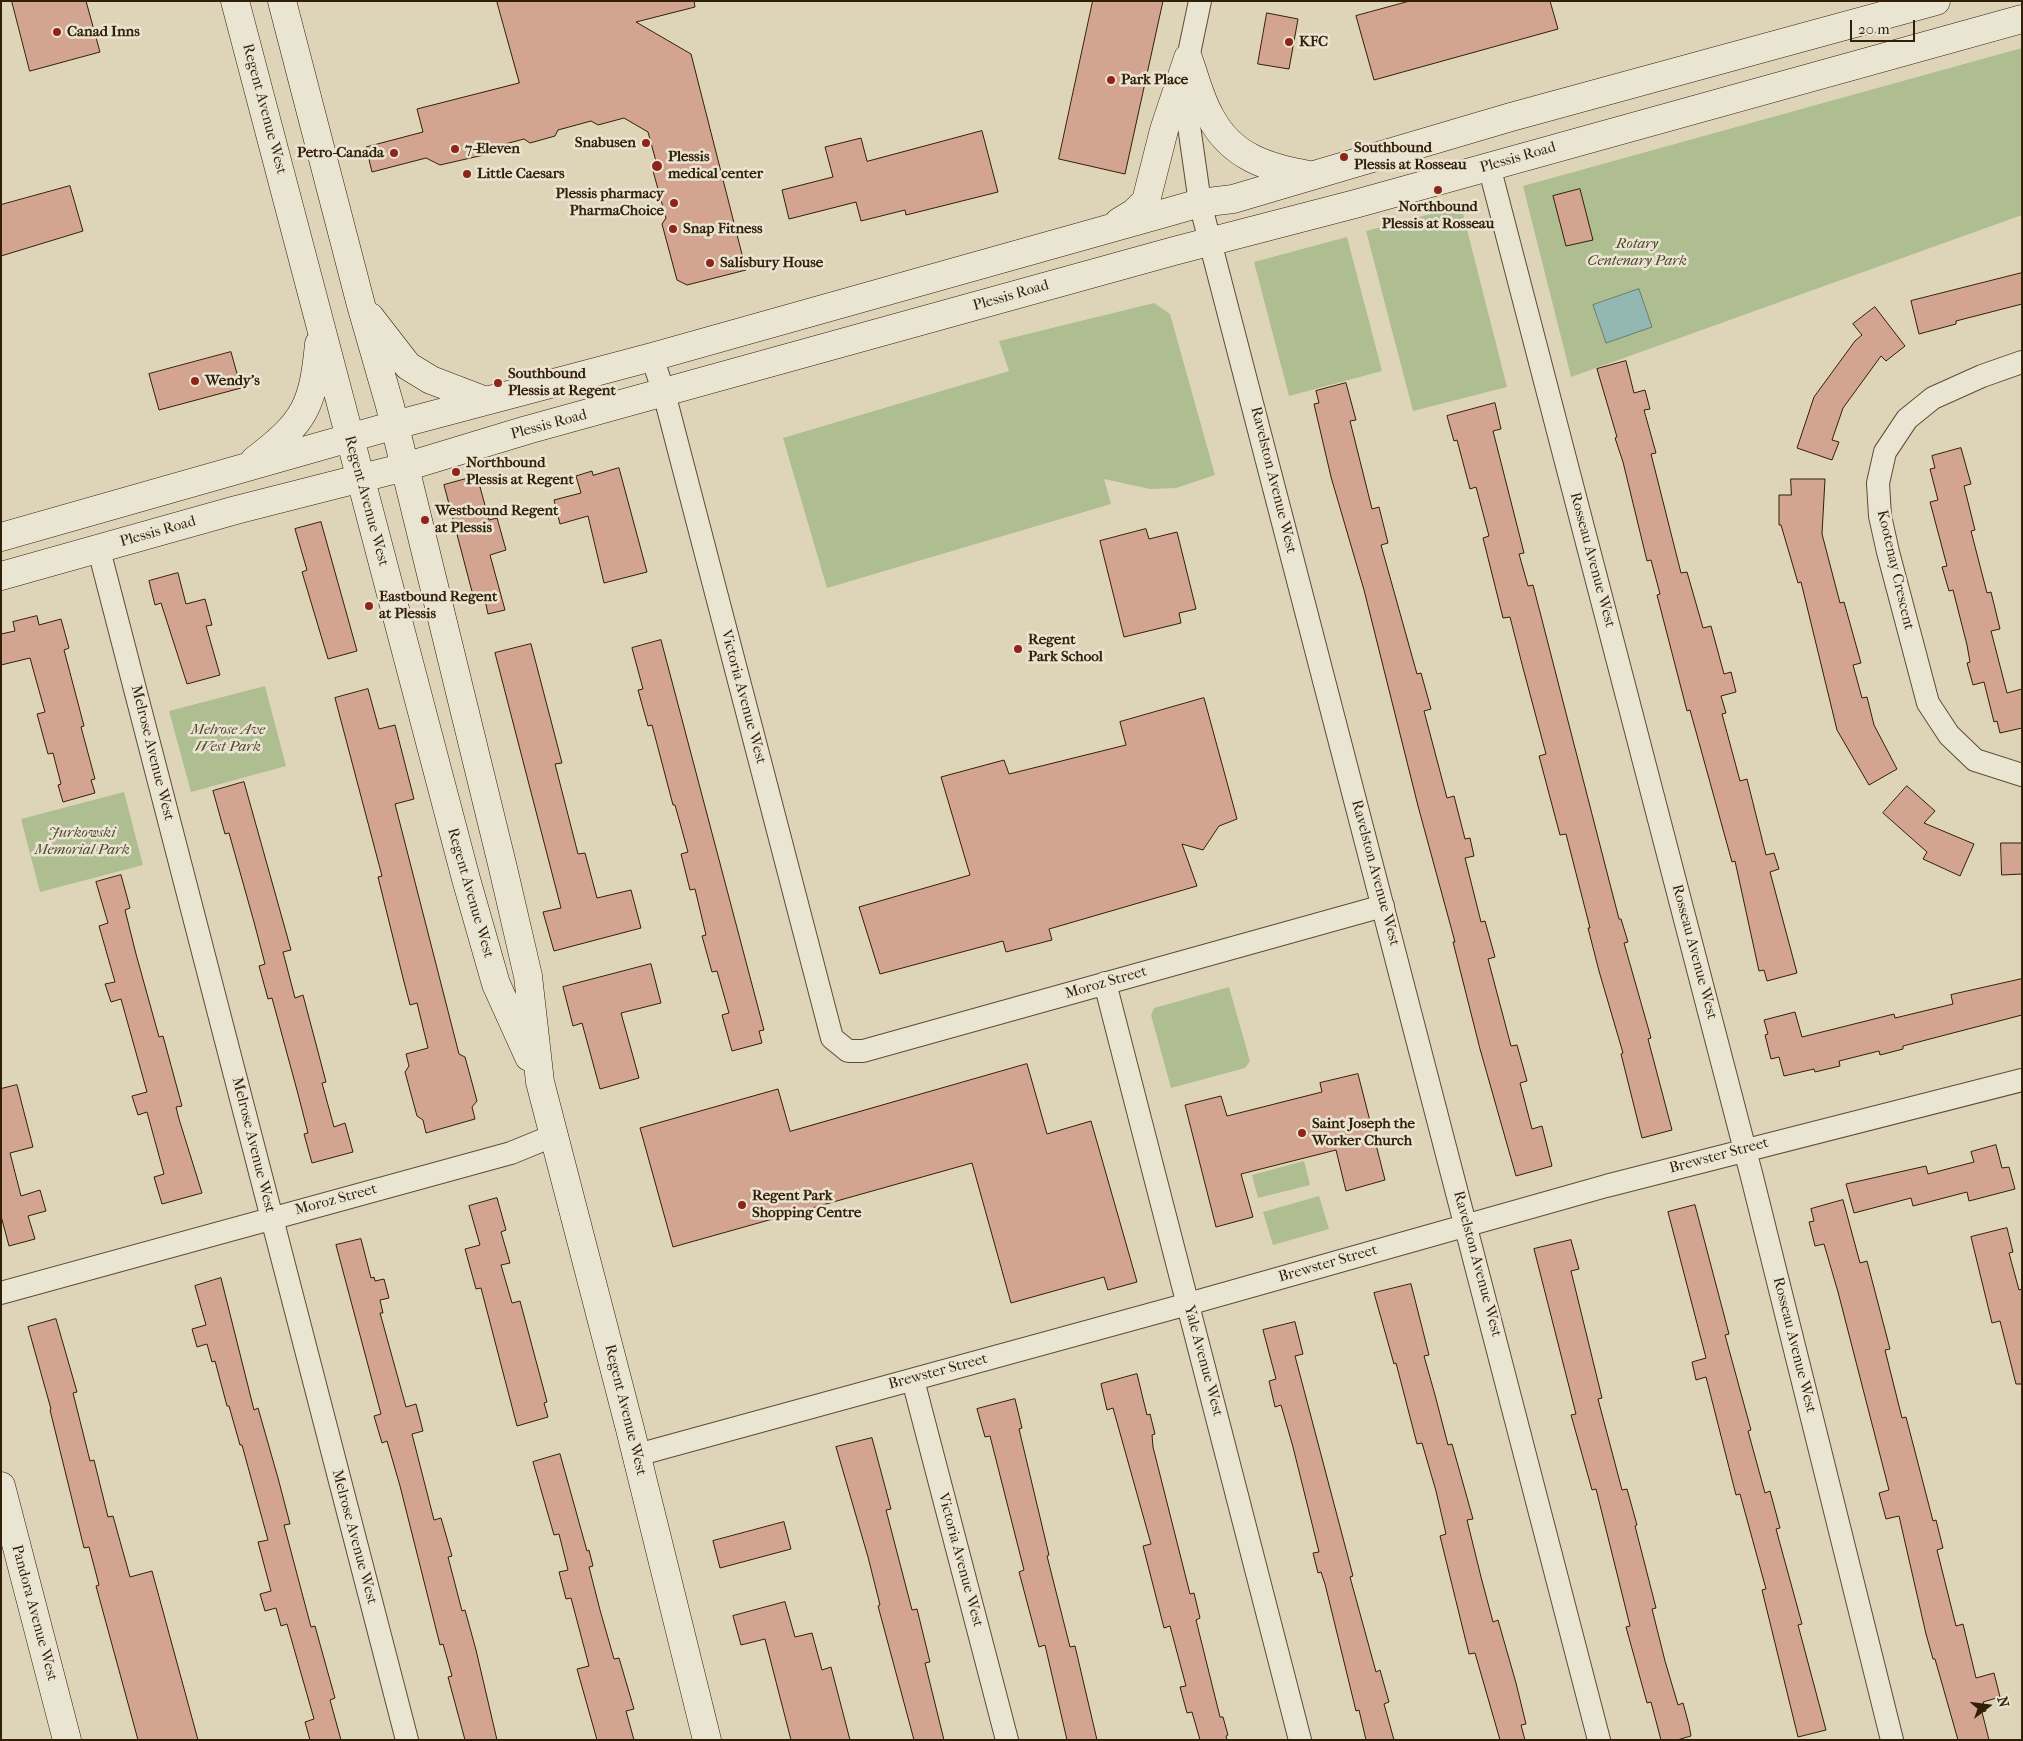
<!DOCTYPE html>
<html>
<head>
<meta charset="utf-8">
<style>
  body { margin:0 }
  #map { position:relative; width:2023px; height:1741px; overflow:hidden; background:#ded5b9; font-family:"IM FELL French Canon",serif }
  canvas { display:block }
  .frame { position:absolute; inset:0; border:2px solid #321f07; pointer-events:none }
  .north { position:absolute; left:1963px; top:1681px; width:50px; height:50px; -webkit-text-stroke:4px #eae4d2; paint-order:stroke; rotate:75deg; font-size:14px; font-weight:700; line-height:20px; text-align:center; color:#321f07 }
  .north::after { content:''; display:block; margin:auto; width:18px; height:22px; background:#321f07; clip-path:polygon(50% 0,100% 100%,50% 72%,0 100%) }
  .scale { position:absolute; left:1850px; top:20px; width:65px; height:22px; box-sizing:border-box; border:2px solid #321f07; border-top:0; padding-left:6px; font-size:15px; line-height:18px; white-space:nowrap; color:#321f07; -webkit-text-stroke:4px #eae4d2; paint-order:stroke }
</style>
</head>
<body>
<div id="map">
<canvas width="2023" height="1741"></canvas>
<div class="frame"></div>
<div class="north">N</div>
<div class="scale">20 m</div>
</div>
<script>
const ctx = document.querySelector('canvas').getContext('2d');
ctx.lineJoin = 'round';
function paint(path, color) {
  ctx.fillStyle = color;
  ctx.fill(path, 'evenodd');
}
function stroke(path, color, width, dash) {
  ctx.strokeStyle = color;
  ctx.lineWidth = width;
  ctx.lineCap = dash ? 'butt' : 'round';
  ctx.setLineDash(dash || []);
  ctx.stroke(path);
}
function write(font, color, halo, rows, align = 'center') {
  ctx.font = font + ' "IM FELL French Canon",serif';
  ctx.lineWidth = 5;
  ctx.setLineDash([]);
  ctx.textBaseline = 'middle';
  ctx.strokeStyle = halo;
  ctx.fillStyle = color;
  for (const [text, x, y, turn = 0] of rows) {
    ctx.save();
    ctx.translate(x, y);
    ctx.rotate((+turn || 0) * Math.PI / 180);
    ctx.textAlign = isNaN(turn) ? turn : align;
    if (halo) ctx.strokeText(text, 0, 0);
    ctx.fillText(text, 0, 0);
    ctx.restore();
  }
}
paint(new Path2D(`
  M 2022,48 L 2022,215 L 1571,377 L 1523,186 Z
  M 1461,206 L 1507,387 L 1413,411 L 1366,231 Z
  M 1347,237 L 1382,371 L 1289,396 L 1254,262 Z
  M 1154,303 L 1170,314 L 1215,475 L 1176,488 L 1150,489 L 1104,479 L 1111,504 L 827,588 L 783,438 L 1009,371 L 999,341 Z
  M 265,686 L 286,766 L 191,792 L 169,711 Z
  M 124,792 L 143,865 L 40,892 L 21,819 Z
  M 1229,987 L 1250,1061 L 1245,1068 L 1171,1088 L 1151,1015 L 1154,1008 Z
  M 1304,1161 L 1310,1185 L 1258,1198 L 1252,1175 Z
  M 1319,1196 L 1329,1229 L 1273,1245 L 1263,1212 Z`), '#afbe91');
const water = new Path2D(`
  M 1639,289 L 1652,327 L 1606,343 L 1593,305 Z`);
paint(water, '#93b8b3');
stroke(water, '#6c7b6e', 1);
const building = new Path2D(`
  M 12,1 L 86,1 L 100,52 L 30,71 Z
  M 497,1 L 694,1 L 695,7 L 636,22 L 691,54 L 746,270 L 687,285 L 677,280 L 662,224 L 666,218 L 653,171 L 657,165 L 648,132 L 624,118 L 598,125 L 591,121 L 558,130 L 555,136 L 530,143 L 524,139 L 490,148 L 488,154 L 440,165 L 426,158 L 372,172 L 366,147 L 423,132 L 417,109 L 519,83 Z
  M 1093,1 L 1163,1 L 1125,174 L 1059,159 Z
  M 1410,1 L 1550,1 L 1558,29 L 1374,80 L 1356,16 Z
  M 1267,13 L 1298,19 L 1289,69 L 1258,64 Z
  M 982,131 L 998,192 L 906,215 L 905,210 L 861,221 L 856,202 L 789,219 L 782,190 L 833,177 L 825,147 L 861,138 L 867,161 Z
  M 70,186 L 83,231 L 1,256 L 1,205 Z
  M 1580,189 L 1593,240 L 1566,246 L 1553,196 Z
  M 2022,273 L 2022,304 L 1956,321 L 1956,324 L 1919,334 L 1911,301 Z
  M 1875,307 L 1905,346 L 1886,361 L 1881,356 L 1843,408 L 1832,440 L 1839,442 L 1832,460 L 1797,448 L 1814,397 L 1855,341 L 1862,335 L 1853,324 Z
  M 231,352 L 241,388 L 159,410 L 149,374 Z
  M 1626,361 L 1634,393 L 1645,390 L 1650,409 L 1644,410 L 1656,453 L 1651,454 L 1681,573 L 1687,572 L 1703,628 L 1711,626 L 1724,674 L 1731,672 L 1736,692 L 1721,696 L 1726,713 L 1722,714 L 1740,781 L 1747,779 L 1766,855 L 1774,853 L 1779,869 L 1770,872 L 1797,973 L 1767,981 L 1764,970 L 1759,971 L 1735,861 L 1732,862 L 1690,710 L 1687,711 L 1657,595 L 1660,594 L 1651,560 L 1647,561 L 1623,462 L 1615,438 L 1617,437 L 1597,369 Z
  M 1346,383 L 1356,420 L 1350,421 L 1372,509 L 1379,507 L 1388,543 L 1381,545 L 1417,674 L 1421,673 L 1431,709 L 1424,711 L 1447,798 L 1454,796 L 1465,839 L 1470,838 L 1474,856 L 1465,858 L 1481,922 L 1485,921 L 1495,957 L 1488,959 L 1511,1046 L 1517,1045 L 1527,1081 L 1520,1083 L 1532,1129 L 1542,1126 L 1552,1166 L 1516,1176 L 1480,1049 L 1453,942 L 1455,942 L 1418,806 L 1364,590 L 1331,477 L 1314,404 L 1319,403 L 1316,391 Z
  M 1495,403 L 1501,429 L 1493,431 L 1524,553 L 1519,554 L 1528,586 L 1533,585 L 1619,919 L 1621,919 L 1628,942 L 1624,943 L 1651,1038 L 1648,1039 L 1672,1130 L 1642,1138 L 1621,1054 L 1623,1053 L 1599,971 L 1588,928 L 1590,928 L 1566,834 L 1560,835 L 1539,756 L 1546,754 L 1523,668 L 1510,617 L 1503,618 L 1483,538 L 1489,536 L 1476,487 L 1470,489 L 1457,440 L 1454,441 L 1447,416 Z
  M 1961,448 L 1971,484 L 1964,486 L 1975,530 L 1971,531 L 1987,593 L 1991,592 L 2000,629 L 1991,631 L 2007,693 L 2022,689 L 2022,728 L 2000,733 L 1997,721 L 1994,722 L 1984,682 L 1973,685 L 1967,663 L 1970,662 L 1967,645 L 1953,590 L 1949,591 L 1942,567 L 1947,566 L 1930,502 L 1938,500 L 1930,469 L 1935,468 L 1932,456 Z
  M 619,468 L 647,572 L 604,583 L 588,516 L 560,524 L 554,500 L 581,493 L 576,476 L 592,471 L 593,475 Z
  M 477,476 L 489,520 L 497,518 L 506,550 L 490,555 L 505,610 L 488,614 L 485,600 L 475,603 L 444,485 Z
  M 1791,479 L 1825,479 L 1822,534 L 1840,603 L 1844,602 L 1861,663 L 1853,665 L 1862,698 L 1867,697 L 1874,725 L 1897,769 L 1869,785 L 1837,730 L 1801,582 L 1798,583 L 1781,525 L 1779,525 L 1779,495 L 1791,495 Z
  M 321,522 L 357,651 L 328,659 L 302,572 L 307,570 L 295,529 Z
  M 1146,529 L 1149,539 L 1177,532 L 1196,609 L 1179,613 L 1181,623 L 1124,637 L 1100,541 Z
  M 178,573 L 186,604 L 205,599 L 212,625 L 206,626 L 220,675 L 187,684 L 161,603 L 155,605 L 149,581 Z
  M 37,616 L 39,625 L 61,619 L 69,648 L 64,650 L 84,726 L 81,727 L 95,779 L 91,780 L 95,793 L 63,802 L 58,785 L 61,784 L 53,753 L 48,754 L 37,714 L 45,712 L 30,658 L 1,665 L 1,634 L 15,631 L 13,622 Z
  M 661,640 L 764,1030 L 759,1031 L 762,1043 L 732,1051 L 722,1015 L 729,1013 L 717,971 L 712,972 L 702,936 L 706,935 L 695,889 L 690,890 L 681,854 L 688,852 L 675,805 L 673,805 L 652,725 L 648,726 L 638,690 L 643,689 L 632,648 Z
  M 531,644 L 562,763 L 555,764 L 578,854 L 585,853 L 597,898 L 631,890 L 641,928 L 554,951 L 543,912 L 561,908 L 495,653 Z
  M 368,689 L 379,729 L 395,725 L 414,799 L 395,804 L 459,1054 L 465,1057 L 477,1101 L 472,1107 L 475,1119 L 426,1133 L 423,1120 L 417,1116 L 405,1072 L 409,1066 L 406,1054 L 428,1048 L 417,1003 L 410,1005 L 403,978 L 378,877 L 382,876 L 335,698 Z
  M 1204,698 L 1237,819 L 1219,826 L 1203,850 L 1182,844 L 1197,886 L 1049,929 L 1052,940 L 1006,952 L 1003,941 L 880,974 L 859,907 L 970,875 L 941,777 L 1004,760 L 1009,774 L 1126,745 L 1120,722 Z
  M 244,782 L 291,950 L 283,952 L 295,998 L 303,995 L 326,1082 L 322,1083 L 334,1127 L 345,1123 L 353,1152 L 312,1163 L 304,1134 L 308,1133 L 298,1094 L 272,998 L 268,999 L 259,966 L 265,964 L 254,922 L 229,833 L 225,834 L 213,791 Z
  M 1907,786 L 1935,811 L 1924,823 L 1974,844 L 1960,876 L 1923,859 L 1927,852 L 1883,813 Z
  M 2001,843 L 2022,843 L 2022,874 L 2002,875 Z
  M 121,875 L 130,908 L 125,910 L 136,954 L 159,1037 L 163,1036 L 182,1106 L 176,1107 L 179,1119 L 202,1193 L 162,1204 L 154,1177 L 164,1174 L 147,1112 L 138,1115 L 132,1096 L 147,1092 L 121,999 L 111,1002 L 105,984 L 115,982 L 99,926 L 108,923 L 96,882 Z
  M 651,964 L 661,1003 L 621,1013 L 639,1078 L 600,1089 L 582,1023 L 573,1026 L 563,987 Z
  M 2022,979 L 2022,1015 L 1903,1046 L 1903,1049 L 1880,1055 L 1879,1051 L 1839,1061 L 1840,1066 L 1815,1072 L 1814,1069 L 1784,1076 L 1779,1057 L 1771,1059 L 1765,1035 L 1768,1034 L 1764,1020 L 1795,1012 L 1802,1037 L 1894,1014 L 1895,1018 L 1953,1004 L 1951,995 Z
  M 1027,1064 L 1047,1134 L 1091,1121 L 1137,1282 L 1108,1290 L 1104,1277 L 1011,1303 L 972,1163 L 673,1247 L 640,1128 L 778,1089 L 790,1131 Z
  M 1358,1074 L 1385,1180 L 1346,1191 L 1336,1150 L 1241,1174 L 1253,1217 L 1216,1227 L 1185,1105 L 1221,1096 L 1227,1116 L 1322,1092 L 1320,1083 Z
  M 17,1085 L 33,1147 L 10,1153 L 21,1196 L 40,1190 L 46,1211 L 28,1216 L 35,1239 L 9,1246 L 1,1216 L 1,1089 Z
  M 1996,1145 L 2002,1168 L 2009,1167 L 2015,1189 L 1969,1201 L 1967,1192 L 1913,1206 L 1911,1198 L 1854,1213 L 1846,1184 L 1926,1166 L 1928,1174 L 1974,1162 L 1971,1152 Z
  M 497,1198 L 506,1230 L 501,1232 L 510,1263 L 501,1265 L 512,1303 L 520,1301 L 547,1402 L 544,1403 L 548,1417 L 517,1426 L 481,1288 L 476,1289 L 465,1249 L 480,1245 L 469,1206 Z
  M 1843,1200 L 1860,1263 L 1867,1261 L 1890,1349 L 1885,1350 L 1902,1418 L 1906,1417 L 1933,1521 L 1936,1520 L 1943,1548 L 1937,1550 L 1956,1626 L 1963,1624 L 1976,1678 L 1994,1673 L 2000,1697 L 1983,1702 L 1986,1711 L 1982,1712 L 1989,1740 L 1958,1740 L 1935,1659 L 1933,1659 L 1926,1634 L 1899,1516 L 1886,1519 L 1879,1493 L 1889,1490 L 1838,1292 L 1824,1244 L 1815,1246 L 1809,1222 L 1814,1221 L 1811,1209 Z
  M 1695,1205 L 1729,1334 L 1725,1335 L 1751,1430 L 1748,1431 L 1765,1493 L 1770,1491 L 1780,1528 L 1776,1529 L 1802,1624 L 1798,1625 L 1826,1730 L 1798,1737 L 1762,1590 L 1766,1589 L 1740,1494 L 1736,1495 L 1706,1377 L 1696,1380 L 1692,1362 L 1706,1358 L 1668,1212 Z
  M 2007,1228 L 2013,1252 L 2009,1253 L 2019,1290 L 2022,1289 L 2022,1384 L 2016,1384 L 2000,1321 L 1992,1323 L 1971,1237 Z
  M 361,1239 L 371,1278 L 374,1277 L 375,1281 L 384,1279 L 389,1298 L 380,1300 L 383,1313 L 380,1313 L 406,1407 L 416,1404 L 423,1431 L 412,1434 L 434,1520 L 441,1518 L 452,1556 L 448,1557 L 462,1611 L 465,1610 L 476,1650 L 497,1740 L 465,1740 L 448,1677 L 452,1676 L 443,1644 L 440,1645 L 400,1486 L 387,1441 L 382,1443 L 374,1416 L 381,1414 L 336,1245 Z
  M 1571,1240 L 1579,1269 L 1571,1271 L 1602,1398 L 1598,1399 L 1622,1490 L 1627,1489 L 1637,1525 L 1635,1526 L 1656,1608 L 1652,1609 L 1665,1661 L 1678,1705 L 1683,1703 L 1689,1725 L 1691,1736 L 1677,1740 L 1661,1740 L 1651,1702 L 1647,1703 L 1626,1627 L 1630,1626 L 1596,1489 L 1592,1490 L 1571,1415 L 1576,1414 L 1534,1249 Z
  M 221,1278 L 254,1410 L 258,1408 L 278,1478 L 290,1524 L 284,1525 L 311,1627 L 315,1626 L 323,1655 L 335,1698 L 330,1700 L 341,1740 L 310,1740 L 305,1722 L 314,1719 L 287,1624 L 281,1626 L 276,1608 L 265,1611 L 260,1594 L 271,1591 L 258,1542 L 268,1540 L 242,1445 L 240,1445 L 229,1406 L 227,1406 L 215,1361 L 212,1362 L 207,1344 L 197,1347 L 192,1329 L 206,1325 L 195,1286 Z
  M 1411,1284 L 1429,1355 L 1424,1356 L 1435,1395 L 1448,1445 L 1452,1444 L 1473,1519 L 1467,1520 L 1481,1577 L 1493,1622 L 1498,1620 L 1516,1683 L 1526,1724 L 1521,1725 L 1525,1740 L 1500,1740 L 1475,1653 L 1469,1654 L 1440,1536 L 1446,1534 L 1436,1491 L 1422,1443 L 1417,1444 L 1396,1363 L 1394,1364 L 1374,1293 Z
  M 56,1319 L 77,1392 L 73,1393 L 90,1461 L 94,1460 L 108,1517 L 113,1516 L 130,1577 L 152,1571 L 198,1740 L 138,1740 L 96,1586 L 99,1585 L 89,1547 L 84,1548 L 50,1410 L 51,1409 L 28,1327 Z
  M 1295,1322 L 1303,1354 L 1295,1356 L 1353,1576 L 1350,1577 L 1376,1672 L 1380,1670 L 1389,1702 L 1384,1704 L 1394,1740 L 1366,1740 L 1359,1710 L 1356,1711 L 1325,1584 L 1321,1572 L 1318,1573 L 1313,1553 L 1319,1552 L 1293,1447 L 1281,1405 L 1275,1407 L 1269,1381 L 1276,1379 L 1263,1330 Z
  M 1137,1374 L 1147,1415 L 1150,1414 L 1155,1434 L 1152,1435 L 1153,1447 L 1190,1594 L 1194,1593 L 1200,1618 L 1196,1620 L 1220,1717 L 1223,1717 L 1228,1735 L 1226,1736 L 1227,1740 L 1200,1740 L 1192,1712 L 1187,1713 L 1180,1687 L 1186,1686 L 1170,1626 L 1164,1628 L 1143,1546 L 1151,1544 L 1113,1408 L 1107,1410 L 1101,1384 Z
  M 1015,1399 L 1022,1428 L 1019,1429 L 1049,1555 L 1047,1556 L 1070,1647 L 1075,1646 L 1097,1740 L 1067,1740 L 1045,1645 L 1039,1647 L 1019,1572 L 1024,1570 L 990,1436 L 985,1437 L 977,1409 Z
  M 872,1438 L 891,1509 L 886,1510 L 912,1610 L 917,1609 L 930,1662 L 925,1663 L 944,1740 L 914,1740 L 878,1606 L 880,1605 L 868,1557 L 836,1447 Z
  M 560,1454 L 587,1551 L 589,1550 L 593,1566 L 589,1567 L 600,1610 L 614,1659 L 619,1658 L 634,1709 L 626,1711 L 634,1740 L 597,1740 L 577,1669 L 589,1666 L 571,1598 L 566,1599 L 559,1572 L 568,1570 L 559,1534 L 554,1535 L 533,1462 Z
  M 784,1522 L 791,1549 L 720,1568 L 713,1541 Z
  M 785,1602 L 795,1637 L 812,1633 L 822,1670 L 831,1667 L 850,1740 L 791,1740 L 765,1639 L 741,1645 L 733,1616 Z`);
paint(building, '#d3a48f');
stroke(building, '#321f07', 1);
const street = new Path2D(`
  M 1200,1 L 1188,58 L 1189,126 L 1200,203 L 1599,1740
  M 1489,166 L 1752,1177 L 1892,1740
  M 652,357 L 664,393 L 832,1038 L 848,1051 L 863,1051 L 1383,906
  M 2022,362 L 1982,376 L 1933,398 L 1907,419 L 1885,452 L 1878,483 L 1880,516 L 1888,552 L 1928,703 L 1949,735 L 1975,760 L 2022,775
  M 99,550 L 407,1740
  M 1105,983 L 1300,1740
  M 1,1293 L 511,1153 L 555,1135
  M 913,1380 L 1007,1740
  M 637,1455 L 1188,1304 L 1606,1186 L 2022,1080`);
const secondary = new Path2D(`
  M 235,1 L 466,879 L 496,984 L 529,1057
  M 282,1 L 361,305 L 390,406 L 503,868 L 528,976 L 540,1082 L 630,1429 L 707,1740
  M 1188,58 C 1195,77 1200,99 1210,116 C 1231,157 1268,168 1309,175
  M 1119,222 L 1134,213 L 1146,201 L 1164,130 L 1188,58
  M 370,317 L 408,366 L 431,380 L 486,401
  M 255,460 C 305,422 313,406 319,344
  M 1,537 L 395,425 L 652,357 L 1165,213 L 1200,203 L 1233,199 L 1511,117 L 1936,1
  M 1,576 L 236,510 L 405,467 L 527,430 L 1174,251 L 1355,204 L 2022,19
  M 1,1486 L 67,1740`);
stroke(street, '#5d4c34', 24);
stroke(secondary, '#321f07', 29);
stroke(street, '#eae4d2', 22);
stroke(secondary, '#eae4d2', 28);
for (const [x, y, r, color] of [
  [57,32,5,"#8f2418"],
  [1289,42,5,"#8f2418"],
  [1111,80,5,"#8f2418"],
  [646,143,5,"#8f2418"],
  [455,149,5,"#8f2418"],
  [394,153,5,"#8f2418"],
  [1344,157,5,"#8f2418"],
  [657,166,6,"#8f2418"],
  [467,174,5,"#8f2418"],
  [1438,190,5,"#8f2418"],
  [674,203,5,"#8f2418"],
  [673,229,5,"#8f2418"],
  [710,263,5,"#8f2418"],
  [195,381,5,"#8f2418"],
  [498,383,5,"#8f2418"],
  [456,472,5,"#8f2418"],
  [425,520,5,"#8f2418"],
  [369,606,5,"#8f2418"],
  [1018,649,5,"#8f2418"],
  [1302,1133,5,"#8f2418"],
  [742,1205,5,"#8f2418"]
]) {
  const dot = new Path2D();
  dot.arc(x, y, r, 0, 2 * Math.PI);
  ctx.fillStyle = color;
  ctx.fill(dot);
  stroke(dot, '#eae4d2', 2);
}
write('bold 15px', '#321f07', '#eae4d2', [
  ["Canad Inns",67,32],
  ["KFC",1299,42],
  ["Park Place",1121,80],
  ["Snabusen",636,143,"right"],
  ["Southbound",1354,148],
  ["Plessis at Rosseau",1354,165],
  ["7-Eleven",465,149],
  ["Petro-Canada",384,153,"right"],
  ["Plessis",668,157],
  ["medical center",668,174],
  ["Little Caesars",477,174],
  ["Plessis pharmacy",664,194,"right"],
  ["PharmaChoice",664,211,"right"],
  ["Northbound",1438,207,"center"],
  ["Plessis at Rosseau",1438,224,"center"],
  ["Snap Fitness",683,229],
  ["Salisbury House",720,263],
  ["Southbound",508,374],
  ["Plessis at Regent",508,391],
  ["Wendy's",205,381],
  ["Northbound",466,463],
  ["Plessis at Regent",466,480],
  ["Westbound Regent",435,511],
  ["at Plessis",435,528],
  ["Eastbound Regent",379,597],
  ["at Plessis",379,614],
  ["Regent",1028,640],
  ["Park School",1028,657],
  ["Saint Joseph the",1312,1124],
  ["Worker Church",1312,1141],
  ["Regent Park",752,1196],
  ["Shopping Centre",752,1213]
], 'left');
write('15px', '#321f07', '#eae4d2', [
  ["Regent Avenue West",264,109,75],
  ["Plessis Road",1518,158,-16],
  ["Plessis Road",1011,296,-16],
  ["Plessis Road",549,425,-15],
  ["Ravelston Avenue West",1273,480,76],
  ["Regent Avenue West",366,501,75],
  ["Plessis Road",158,532,-16],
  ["Rosseau Avenue West",1592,560,75],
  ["Kootenay Crescent",1895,570,77],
  ["Victoria Avenue West",743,697,75],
  ["Melrose Avenue West",152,753,76],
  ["Ravelston Avenue West",1375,873,75],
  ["Regent Avenue West",470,893,74],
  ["Rosseau Avenue West",1694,952,75],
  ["Moroz Street",1106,983,-16],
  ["Melrose Avenue West",253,1145,76],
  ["Brewster Street",1719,1156,-15],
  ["Moroz Street",336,1200,-15],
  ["Brewster Street",1328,1264,-16],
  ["Ravelston Avenue West",1477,1264,75],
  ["Rosseau Avenue West",1794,1345,76],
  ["Yale Avenue West",1203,1361,75],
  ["Brewster Street",938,1372,-15],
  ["Regent Avenue West",625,1410,76],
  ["Melrose Avenue West",354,1537,75],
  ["Victoria Avenue West",960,1560,75],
  ["Pandora Avenue West",34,1613,75]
]);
write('italic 15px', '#51472a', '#eae4d2', [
  ["Rotary",1637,244],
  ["Centenary Park",1637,261],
  ["Melrose Ave",228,730],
  ["West Park",228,747],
  ["Jurkowski",82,833],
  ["Memorial Park",82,850]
]);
</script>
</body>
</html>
